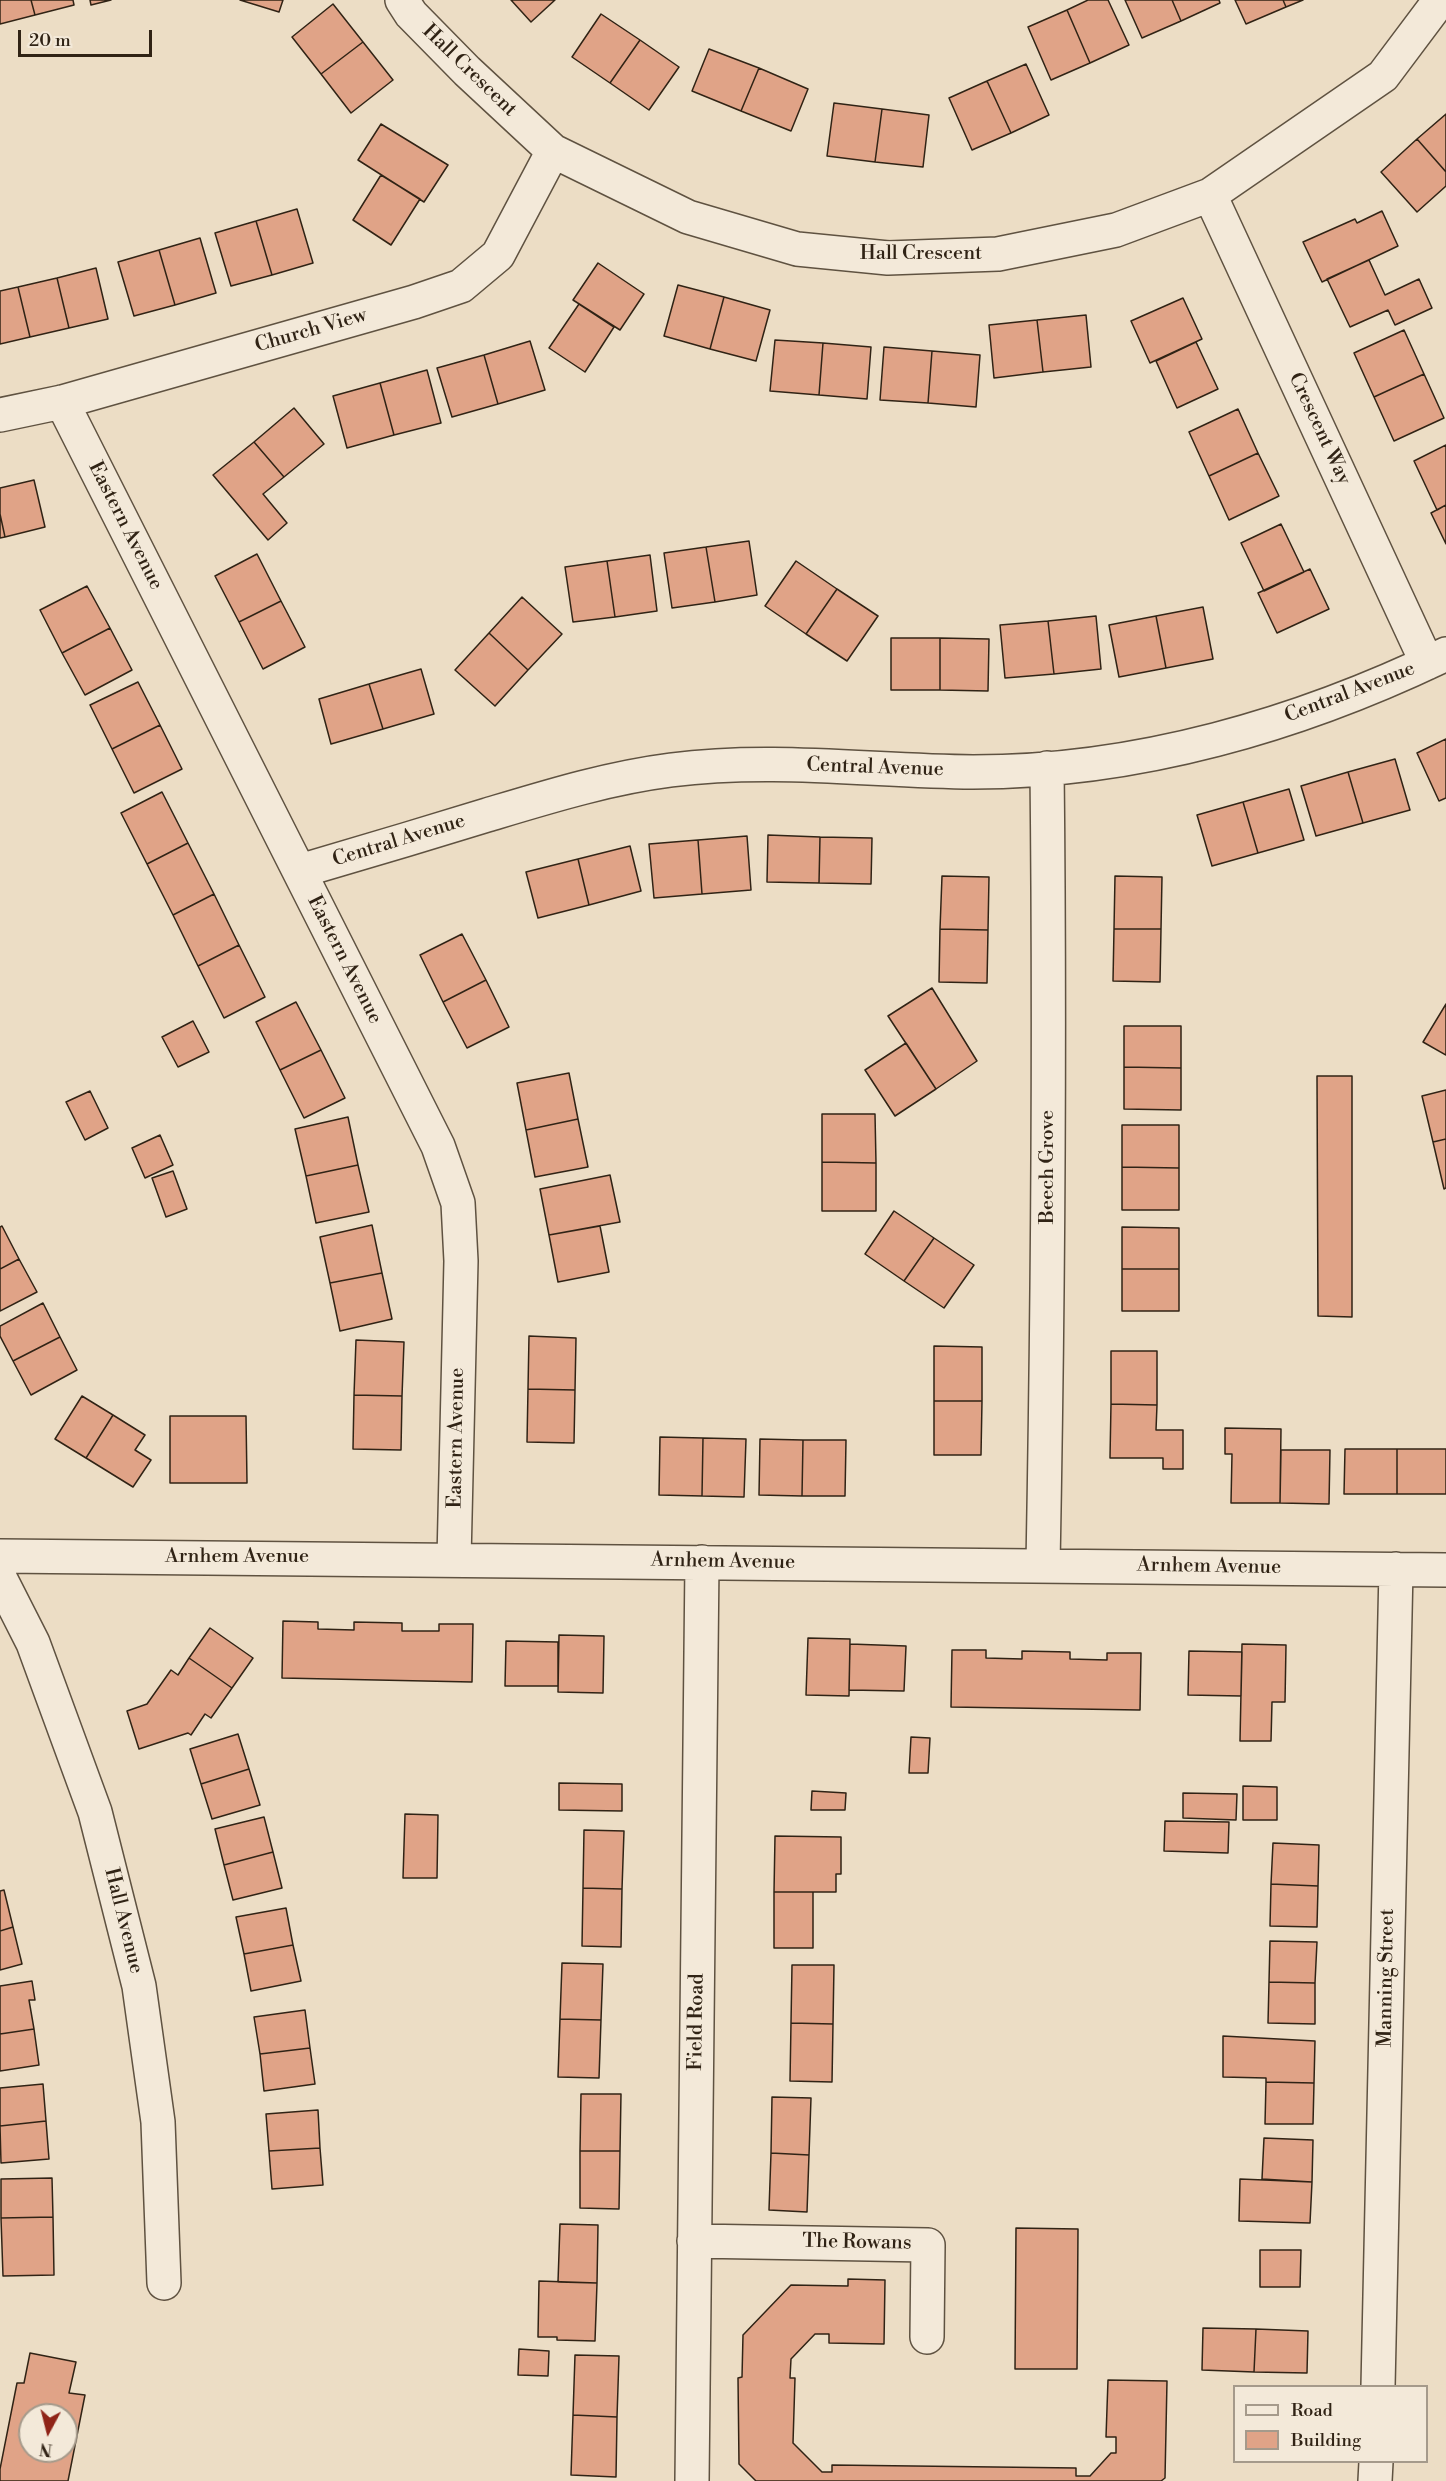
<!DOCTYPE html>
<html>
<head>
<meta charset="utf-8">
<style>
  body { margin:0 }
  #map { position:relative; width:1446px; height:2481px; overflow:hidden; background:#ecddc5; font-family:"Libre Bodoni",serif }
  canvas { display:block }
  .legend { position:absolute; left:1233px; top:2385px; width:195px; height:78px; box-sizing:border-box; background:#f3e9d9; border:2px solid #a59a8b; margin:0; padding:8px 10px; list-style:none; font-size:18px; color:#302315 }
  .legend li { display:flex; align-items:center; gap:12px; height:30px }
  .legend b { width:30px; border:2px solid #a59a8b }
  .north { position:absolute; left:18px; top:2403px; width:60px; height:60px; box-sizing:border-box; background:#f3e9d9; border:2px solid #a59a8b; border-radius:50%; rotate:187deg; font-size:16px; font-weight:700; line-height:24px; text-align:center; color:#302315 }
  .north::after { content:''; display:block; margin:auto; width:21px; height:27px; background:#8f2418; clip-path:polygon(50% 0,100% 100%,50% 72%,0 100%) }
  .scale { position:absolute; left:18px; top:30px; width:134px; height:27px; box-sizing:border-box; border:3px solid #302315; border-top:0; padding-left:8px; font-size:18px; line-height:21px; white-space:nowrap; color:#302315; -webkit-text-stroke:4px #f3e9d9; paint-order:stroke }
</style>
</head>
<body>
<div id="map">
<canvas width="1446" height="2481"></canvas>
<ul class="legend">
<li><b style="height:8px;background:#f3e9d9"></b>Road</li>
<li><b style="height:16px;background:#e0a387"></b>Building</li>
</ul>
<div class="north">N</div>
<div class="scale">20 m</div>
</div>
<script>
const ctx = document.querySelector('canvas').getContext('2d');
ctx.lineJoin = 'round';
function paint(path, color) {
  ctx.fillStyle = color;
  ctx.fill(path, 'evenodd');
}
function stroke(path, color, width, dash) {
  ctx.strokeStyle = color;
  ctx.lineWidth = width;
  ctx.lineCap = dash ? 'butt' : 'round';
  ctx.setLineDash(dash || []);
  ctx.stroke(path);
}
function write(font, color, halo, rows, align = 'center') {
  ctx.font = font + ' "Libre Bodoni",serif';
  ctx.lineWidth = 5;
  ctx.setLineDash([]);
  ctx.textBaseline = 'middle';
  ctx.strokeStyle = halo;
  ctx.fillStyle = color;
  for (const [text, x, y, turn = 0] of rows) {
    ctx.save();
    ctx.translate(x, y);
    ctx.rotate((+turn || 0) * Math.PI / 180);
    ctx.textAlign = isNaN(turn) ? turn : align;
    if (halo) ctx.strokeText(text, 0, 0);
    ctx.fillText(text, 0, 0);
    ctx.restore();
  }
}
const building = new Path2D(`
  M 0,0 L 31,0 L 35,15 L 0,24 Z
  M 31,0 L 73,0 L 74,5 L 35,15 Z
  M 90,0 L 111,0 L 91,5 Z
  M 240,0 L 283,0 L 279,12 Z
  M 511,0 L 555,0 L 531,22 Z
  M 1088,0 L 1108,0 L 1129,45 L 1090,63 L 1067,10 Z
  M 1125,0 L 1172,0 L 1181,21 L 1142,38 Z
  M 1172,0 L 1219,0 L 1220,3 L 1181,21 Z
  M 1235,0 L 1283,0 L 1286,7 L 1246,24 Z
  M 1283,0 L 1303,0 L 1286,7 Z
  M 333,4 L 363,42 L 321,74 L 292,37 Z
  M 1067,10 L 1090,63 L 1051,80 L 1028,27 Z
  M 601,14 L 640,40 L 610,83 L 572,57 Z
  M 640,40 L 679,67 L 649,110 L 610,83 Z
  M 363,42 L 393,80 L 351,113 L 321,74 Z
  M 709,49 L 759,68 L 741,111 L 692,91 Z
  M 1026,64 L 1049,115 L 1011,133 L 987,81 Z
  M 759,68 L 808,89 L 791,131 L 741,111 Z
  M 987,81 L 1011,133 L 972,150 L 949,98 Z
  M 834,103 L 882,109 L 875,162 L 827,156 Z
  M 882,109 L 929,115 L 923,167 L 875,162 Z
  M 1446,114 L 1446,172 L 1417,139 Z
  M 381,124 L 448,165 L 424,202 L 358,160 Z
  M 1417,139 L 1446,172 L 1446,186 L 1417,212 L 1381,172 Z
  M 381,175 L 420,199 L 391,245 L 353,220 Z
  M 297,209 L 313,263 L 272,275 L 256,221 Z
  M 1382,211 L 1398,246 L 1322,282 L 1303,242 L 1355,219 L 1357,223 Z
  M 256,221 L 272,275 L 231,286 L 215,233 Z
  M 200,238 L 216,293 L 175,305 L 159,250 Z
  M 159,250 L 175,305 L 134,316 L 118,262 Z
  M 1369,260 L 1385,295 L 1419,279 L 1432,308 L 1395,325 L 1388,310 L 1350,327 L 1327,279 Z
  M 598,263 L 644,294 L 620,330 L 573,300 Z
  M 96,268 L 108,319 L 69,328 L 57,278 Z
  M 57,278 L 69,328 L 30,337 L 18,287 Z
  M 678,285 L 724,297 L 710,349 L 664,336 Z
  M 18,287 L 30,337 L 0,344 L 0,291 Z
  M 724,297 L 770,310 L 756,361 L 710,349 Z
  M 1183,298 L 1202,339 L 1150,363 L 1131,321 Z
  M 579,304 L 614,327 L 585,372 L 549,348 Z
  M 1086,315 L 1091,367 L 1043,372 L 1037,320 Z
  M 1037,320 L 1043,372 L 994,378 L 989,325 Z
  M 1404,330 L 1424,374 L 1374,397 L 1354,353 Z
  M 775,340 L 823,343 L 819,395 L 770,391 Z
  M 530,341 L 545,390 L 498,404 L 484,355 Z
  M 1196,342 L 1218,389 L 1177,408 L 1156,361 Z
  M 823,343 L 871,347 L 867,399 L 819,395 Z
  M 884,347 L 932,351 L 928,403 L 880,400 Z
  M 932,351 L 980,355 L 976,407 L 928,403 Z
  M 484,355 L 498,404 L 452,417 L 437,368 Z
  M 427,370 L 441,423 L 394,435 L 380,383 Z
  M 1424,374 L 1444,418 L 1394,441 L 1374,397 Z
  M 380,383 L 394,435 L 347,448 L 333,396 Z
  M 294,408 L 324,444 L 284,477 L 254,442 Z
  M 1238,409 L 1258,453 L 1209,476 L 1189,432 Z
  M 254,442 L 284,477 L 263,494 L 287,523 L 268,540 L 213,475 Z
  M 1446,445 L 1446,505 L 1437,510 L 1414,461 Z
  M 1258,453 L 1279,496 L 1229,520 L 1209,476 Z
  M 34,480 L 45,527 L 5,537 L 0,514 L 0,488 Z
  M 1446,505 L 1446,544 L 1431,513 Z
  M 0,514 L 5,537 L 0,538 Z
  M 1281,524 L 1304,572 L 1264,591 L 1241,543 Z
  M 749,541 L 757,595 L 715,602 L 706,547 Z
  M 706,547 L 715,602 L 672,608 L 664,553 Z
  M 257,554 L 281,601 L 239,622 L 215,576 Z
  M 650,555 L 657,611 L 615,617 L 607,561 Z
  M 607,561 L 615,617 L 573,622 L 565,567 Z
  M 796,561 L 837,589 L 806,634 L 765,606 Z
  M 1310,569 L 1329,609 L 1277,633 L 1258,593 Z
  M 87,586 L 110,628 L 62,653 L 40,610 Z
  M 837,589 L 878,616 L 847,661 L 806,634 Z
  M 522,597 L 562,634 L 528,670 L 489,633 Z
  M 281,601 L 305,647 L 263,669 L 239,622 Z
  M 1203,607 L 1213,659 L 1166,668 L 1156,616 Z
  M 1096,616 L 1101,669 L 1054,674 L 1048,621 Z
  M 1156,616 L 1166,668 L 1119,677 L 1109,625 Z
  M 1048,621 L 1054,674 L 1005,678 L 1000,625 Z
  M 110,628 L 132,670 L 85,695 L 62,653 Z
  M 489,633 L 528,670 L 495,706 L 455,670 Z
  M 891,638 L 940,638 L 940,690 L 891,690 Z
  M 940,638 L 989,639 L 988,691 L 940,690 Z
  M 421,669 L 434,714 L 383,729 L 369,684 Z
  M 138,682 L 160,725 L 112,749 L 90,705 Z
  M 369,684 L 383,729 L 331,744 L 319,699 Z
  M 160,725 L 182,769 L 134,793 L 112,749 Z
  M 1446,739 L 1446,798 L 1439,801 L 1417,753 Z
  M 1395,759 L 1410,810 L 1363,823 L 1348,772 Z
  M 1348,772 L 1363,823 L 1316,836 L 1301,786 Z
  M 1289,789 L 1304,840 L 1258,853 L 1243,802 Z
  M 162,792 L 188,843 L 147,864 L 121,813 Z
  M 1243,802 L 1258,853 L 1212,866 L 1197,815 Z
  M 768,835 L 820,837 L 819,883 L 767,882 Z
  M 747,836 L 751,890 L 702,894 L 698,840 Z
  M 820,837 L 872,838 L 871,884 L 819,883 Z
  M 698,840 L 702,894 L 654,898 L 649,844 Z
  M 188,843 L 214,894 L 173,915 L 147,864 Z
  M 630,846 L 641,891 L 589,905 L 578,859 Z
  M 578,859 L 589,905 L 538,918 L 526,872 Z
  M 942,876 L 989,877 L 988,930 L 940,929 Z
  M 1115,876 L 1162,877 L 1161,929 L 1114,929 Z
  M 214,894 L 239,945 L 198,966 L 173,915 Z
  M 940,929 L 988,930 L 987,983 L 939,982 Z
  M 1114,929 L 1161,929 L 1160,982 L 1113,981 Z
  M 462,934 L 486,980 L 443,1002 L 420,955 Z
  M 239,945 L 265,997 L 224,1018 L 198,966 Z
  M 486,980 L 509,1027 L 467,1048 L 443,1002 Z
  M 932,988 L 977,1061 L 936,1089 L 888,1016 Z
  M 296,1002 L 321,1050 L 280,1070 L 256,1022 Z
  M 1446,1004 L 1446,1055 L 1423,1042 Z
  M 193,1021 L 209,1052 L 178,1067 L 162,1037 Z
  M 1124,1026 L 1181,1026 L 1181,1068 L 1124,1067 Z
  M 906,1043 L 936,1089 L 895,1116 L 865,1070 Z
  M 321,1050 L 345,1098 L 304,1118 L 280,1070 Z
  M 1124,1067 L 1181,1068 L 1181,1110 L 1124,1109 Z
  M 569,1073 L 578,1119 L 526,1130 L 517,1083 Z
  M 1317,1076 L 1352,1076 L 1352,1317 L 1318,1316 Z
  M 1446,1090 L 1446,1139 L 1433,1142 L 1422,1096 Z
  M 90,1091 L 108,1128 L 85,1140 L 66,1102 Z
  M 822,1114 L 875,1114 L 876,1163 L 822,1162 Z
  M 348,1117 L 358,1165 L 306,1176 L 295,1129 Z
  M 578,1119 L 588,1167 L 535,1177 L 526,1130 Z
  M 1122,1125 L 1179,1125 L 1179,1168 L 1122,1167 Z
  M 160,1135 L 173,1165 L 145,1178 L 132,1148 Z
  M 1446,1139 L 1446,1188 L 1444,1189 L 1433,1142 Z
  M 822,1162 L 876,1163 L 876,1211 L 822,1211 Z
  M 358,1165 L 369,1212 L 316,1223 L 306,1176 Z
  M 1122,1167 L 1179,1168 L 1179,1210 L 1122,1210 Z
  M 173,1171 L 187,1209 L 166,1217 L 152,1178 Z
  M 610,1175 L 620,1222 L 549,1235 L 540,1189 Z
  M 894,1211 L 934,1238 L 904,1281 L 865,1254 Z
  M 372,1225 L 382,1273 L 330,1283 L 320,1237 Z
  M 2,1226 L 19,1259 L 0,1269 L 0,1227 Z
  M 600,1226 L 609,1272 L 558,1282 L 549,1235 Z
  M 1122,1227 L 1179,1228 L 1179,1269 L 1122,1269 Z
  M 934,1238 L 974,1265 L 944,1308 L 904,1281 Z
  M 19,1259 L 37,1292 L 0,1311 L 0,1269 Z
  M 1122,1269 L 1179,1269 L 1179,1311 L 1122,1311 Z
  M 382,1273 L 392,1319 L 340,1331 L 330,1283 Z
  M 43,1303 L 60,1337 L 13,1361 L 0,1336 L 0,1326 Z
  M 529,1336 L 576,1338 L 575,1390 L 528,1389 Z
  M 60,1337 L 77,1370 L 31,1395 L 13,1361 Z
  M 356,1340 L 404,1342 L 402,1396 L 354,1395 Z
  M 934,1346 L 982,1347 L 982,1401 L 934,1401 Z
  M 1111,1351 L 1157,1351 L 1157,1405 L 1111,1404 Z
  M 528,1389 L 575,1390 L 574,1443 L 527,1442 Z
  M 354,1395 L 402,1396 L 401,1450 L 353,1449 Z
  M 82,1396 L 113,1415 L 86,1458 L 55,1439 Z
  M 934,1401 L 982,1401 L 981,1455 L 934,1455 Z
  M 1111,1404 L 1157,1405 L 1156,1430 L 1183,1430 L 1183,1469 L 1163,1469 L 1163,1458 L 1110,1458 Z
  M 113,1415 L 145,1435 L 135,1450 L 151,1460 L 133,1487 L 86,1458 Z
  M 170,1416 L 246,1416 L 247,1483 L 170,1483 Z
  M 1225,1428 L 1281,1429 L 1280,1503 L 1231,1503 L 1232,1454 L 1225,1454 Z
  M 660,1437 L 703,1438 L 702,1496 L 659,1495 Z
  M 703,1438 L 746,1439 L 744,1497 L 702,1496 Z
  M 760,1439 L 803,1440 L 802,1496 L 759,1495 Z
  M 803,1440 L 846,1440 L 845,1496 L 802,1496 Z
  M 1345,1449 L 1397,1449 L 1397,1494 L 1344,1494 Z
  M 1397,1449 L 1446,1449 L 1446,1494 L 1397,1494 Z
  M 1281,1450 L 1330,1450 L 1329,1504 L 1280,1503 Z
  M 283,1621 L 318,1622 L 318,1629 L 354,1630 L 354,1622 L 402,1623 L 402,1631 L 439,1631 L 439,1624 L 473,1624 L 472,1682 L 282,1678 Z
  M 210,1628 L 253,1658 L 232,1688 L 189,1658 Z
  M 559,1635 L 604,1636 L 603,1693 L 558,1692 Z
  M 808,1638 L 850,1639 L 849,1696 L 806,1695 Z
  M 506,1641 L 558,1642 L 558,1686 L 505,1686 Z
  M 850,1644 L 906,1646 L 904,1691 L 849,1690 Z
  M 1242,1644 L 1286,1645 L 1285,1702 L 1272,1702 L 1271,1741 L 1240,1741 Z
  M 952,1650 L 986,1650 L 986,1658 L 1022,1659 L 1022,1651 L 1070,1652 L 1070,1659 L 1107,1660 L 1107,1653 L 1141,1653 L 1140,1710 L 951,1707 Z
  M 1189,1651 L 1242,1652 L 1241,1696 L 1188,1695 Z
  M 189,1658 L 232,1688 L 211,1718 L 205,1714 L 191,1735 L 188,1733 L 139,1749 L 127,1711 L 147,1704 L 171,1670 L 178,1675 Z
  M 238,1734 L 249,1769 L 201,1784 L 190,1749 Z
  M 911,1737 L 930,1738 L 928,1773 L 909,1773 Z
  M 249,1769 L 260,1805 L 212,1819 L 201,1784 Z
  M 559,1783 L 622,1784 L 622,1811 L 559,1810 Z
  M 1243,1786 L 1277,1787 L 1277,1820 L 1243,1820 Z
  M 812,1791 L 846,1793 L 845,1810 L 811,1810 Z
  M 1183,1793 L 1237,1794 L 1236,1820 L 1183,1818 Z
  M 405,1814 L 438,1815 L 437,1878 L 403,1878 Z
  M 264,1817 L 273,1852 L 224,1865 L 215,1829 Z
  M 1165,1821 L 1229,1822 L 1228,1853 L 1164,1851 Z
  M 584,1830 L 624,1831 L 622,1889 L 583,1888 Z
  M 775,1836 L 841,1837 L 841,1874 L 836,1874 L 836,1892 L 774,1892 Z
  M 1273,1843 L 1319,1845 L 1318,1886 L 1271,1884 Z
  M 273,1852 L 282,1888 L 233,1900 L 224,1865 Z
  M 1271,1884 L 1318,1886 L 1317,1927 L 1270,1926 Z
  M 583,1888 L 622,1889 L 621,1947 L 582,1946 Z
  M 4,1890 L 13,1927 L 0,1931 L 0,1891 Z
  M 774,1892 L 813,1892 L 813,1948 L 774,1948 Z
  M 286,1908 L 293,1945 L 244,1954 L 236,1917 Z
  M 13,1927 L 22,1964 L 0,1970 L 0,1931 Z
  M 1270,1941 L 1317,1942 L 1315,1983 L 1269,1982 Z
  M 293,1945 L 301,1981 L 251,1991 L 244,1954 Z
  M 562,1963 L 603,1964 L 601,2020 L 560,2019 Z
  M 792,1965 L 834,1965 L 833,2024 L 791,2023 Z
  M 32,1981 L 35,2000 L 29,2000 L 34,2029 L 0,2034 L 0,1986 Z
  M 1269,1982 L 1315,1983 L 1315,2024 L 1268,2023 Z
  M 305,2010 L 310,2048 L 260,2054 L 254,2017 Z
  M 560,2019 L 601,2020 L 599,2078 L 558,2077 Z
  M 791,2023 L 833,2024 L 832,2082 L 790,2081 Z
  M 34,2029 L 39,2065 L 0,2071 L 0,2034 Z
  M 1223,2036 L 1315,2041 L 1314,2083 L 1266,2082 L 1266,2078 L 1223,2077 Z
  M 310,2048 L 315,2084 L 264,2091 L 260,2054 Z
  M 1266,2082 L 1314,2083 L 1313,2124 L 1265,2124 Z
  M 43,2084 L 46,2121 L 0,2126 L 0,2088 Z
  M 581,2094 L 621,2094 L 620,2151 L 580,2151 Z
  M 772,2097 L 811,2098 L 809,2155 L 771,2153 Z
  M 318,2110 L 320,2148 L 269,2151 L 266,2114 Z
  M 46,2121 L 49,2159 L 1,2163 L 0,2126 Z
  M 1264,2138 L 1313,2140 L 1312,2182 L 1262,2179 Z
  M 320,2148 L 323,2185 L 272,2189 L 269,2151 Z
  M 580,2151 L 620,2151 L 619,2209 L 580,2208 Z
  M 771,2153 L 809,2155 L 807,2212 L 769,2210 Z
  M 52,2178 L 53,2217 L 1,2218 L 1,2179 Z
  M 1240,2179 L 1312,2182 L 1310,2223 L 1239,2221 Z
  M 53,2217 L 54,2275 L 3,2276 L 1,2218 Z
  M 560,2224 L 598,2225 L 597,2283 L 558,2282 Z
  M 1016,2228 L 1078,2229 L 1077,2369 L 1015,2369 Z
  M 1260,2250 L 1301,2250 L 1300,2287 L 1260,2287 Z
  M 848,2279 L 885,2280 L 884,2344 L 829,2343 L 829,2334 L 815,2334 L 791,2359 L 790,2378 L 795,2378 L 793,2443 L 822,2472 L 832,2472 L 832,2465 L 1076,2468 L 1076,2476 L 1090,2476 L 1111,2453 L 1116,2453 L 1116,2437 L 1106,2437 L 1108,2380 L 1167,2381 L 1165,2478 L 1161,2481 L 756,2481 L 739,2464 L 738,2378 L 742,2377 L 743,2335 L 791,2285 L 848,2286 Z
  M 539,2281 L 597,2283 L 595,2341 L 557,2340 L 557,2337 L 538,2337 Z
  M 1203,2328 L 1256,2329 L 1254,2372 L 1202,2370 Z
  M 1256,2329 L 1308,2331 L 1307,2373 L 1254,2372 Z
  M 519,2349 L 549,2351 L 548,2376 L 518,2375 Z
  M 30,2353 L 76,2362 L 69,2393 L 85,2395 L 68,2481 L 0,2481 L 0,2469 L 17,2383 L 24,2383 ZM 30,2415 L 66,2415 L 66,2451 L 30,2451 Z
  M 575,2355 L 619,2356 L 617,2417 L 573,2415 Z
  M 573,2415 L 617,2417 L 616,2477 L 571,2475 Z`);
paint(building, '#e0a387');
stroke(building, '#302315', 1.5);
const minor = new Path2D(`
  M 402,0 L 411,14 L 467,71 L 553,151 L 688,217 L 797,249 L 888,258 L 998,254 L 1116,230 L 1210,195 L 1383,76 L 1440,0
  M 1210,195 L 1427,663
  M 62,402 L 438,1146 L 458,1203 L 461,1261 L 454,1559
  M 0,415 L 62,402 L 414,302 L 461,286 L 498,255 L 553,151
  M 300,871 C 362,853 425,834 487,815 C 547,797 608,778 671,770 C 773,757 871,771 973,772 C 1137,772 1299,725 1446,654
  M 0,1556 L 1446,1570
  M 1043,1565 C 1048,1300 1050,1034 1047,768
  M 0,1578 L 33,1643 L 95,1812 L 139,1986 L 158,2122 L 164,2283
  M 694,2241 L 928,2245 L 927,2337
  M 1378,2386 L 1396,1569
  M 692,2481 L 702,1562
  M 1375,2481 L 1376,2462`);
stroke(minor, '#5f5241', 36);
stroke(minor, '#f3e9d9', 33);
write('20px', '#302315', '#f3e9d9', [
  ["Hall Crescent",469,71,44],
  ["Hall Crescent",921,254],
  ["Church View",311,331,-16],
  ["Crescent Way",1319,429,65],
  ["Eastern Avenue",125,526,63],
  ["Central Avenue",1350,693,-21],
  ["Central Avenue",875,768,2],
  ["Central Avenue",399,841,-17],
  ["Eastern Avenue",344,960,63],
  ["Beech Grove",1048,1167,-90],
  ["Eastern Avenue",457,1438,-89],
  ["Arnhem Avenue",237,1557],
  ["Arnhem Avenue",723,1562,1],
  ["Arnhem Avenue",1209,1567,1],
  ["Hall Avenue",123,1921,76],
  ["Manning Street",1387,1978,-89],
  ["Field Road",697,2022,-89],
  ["The Rowans",857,2243,1]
]);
</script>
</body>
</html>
